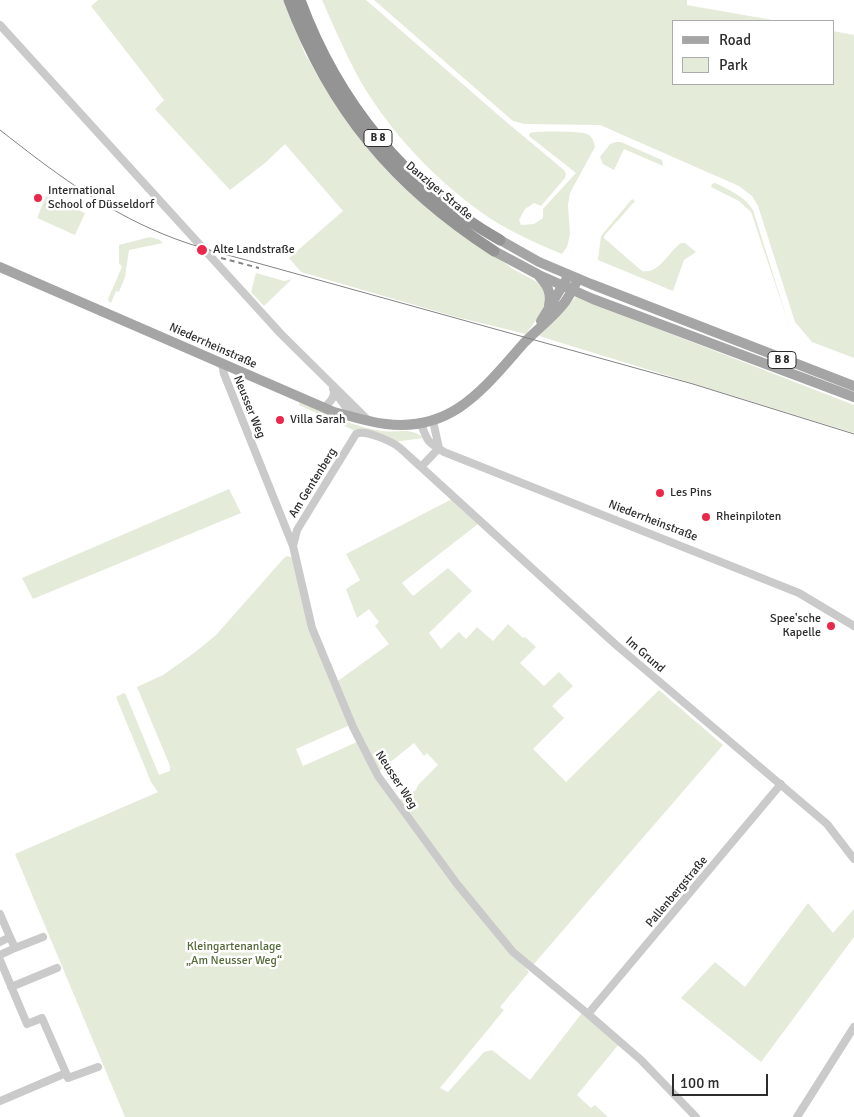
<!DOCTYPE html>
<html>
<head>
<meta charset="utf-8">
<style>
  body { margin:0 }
  #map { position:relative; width:854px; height:1117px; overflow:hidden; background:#fff; font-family:Signika,sans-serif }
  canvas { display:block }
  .legend { position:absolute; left:672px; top:20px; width:162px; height:65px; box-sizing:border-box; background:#fff; border:1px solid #ababab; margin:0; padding:6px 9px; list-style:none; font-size:15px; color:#2d2d2d }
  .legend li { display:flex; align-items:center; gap:10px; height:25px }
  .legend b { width:25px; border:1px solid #ababab }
  .scale { position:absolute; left:672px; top:1074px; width:96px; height:22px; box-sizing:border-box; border:2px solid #2d2d2d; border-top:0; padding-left:6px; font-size:15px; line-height:18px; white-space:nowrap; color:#2d2d2d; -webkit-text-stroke:4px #fff; paint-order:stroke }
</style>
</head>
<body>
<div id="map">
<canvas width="854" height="1117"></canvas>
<ul class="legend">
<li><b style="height:6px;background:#a5a5a5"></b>Road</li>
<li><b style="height:14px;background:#e5ebd9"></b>Park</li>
</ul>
<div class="scale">100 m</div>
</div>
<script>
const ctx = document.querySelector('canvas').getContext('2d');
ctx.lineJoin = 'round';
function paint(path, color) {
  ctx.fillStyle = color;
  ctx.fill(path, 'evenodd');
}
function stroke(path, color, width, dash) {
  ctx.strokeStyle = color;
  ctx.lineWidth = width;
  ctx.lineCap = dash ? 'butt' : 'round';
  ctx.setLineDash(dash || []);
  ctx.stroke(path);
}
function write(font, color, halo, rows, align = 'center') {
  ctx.font = font + ' Signika,sans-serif';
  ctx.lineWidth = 5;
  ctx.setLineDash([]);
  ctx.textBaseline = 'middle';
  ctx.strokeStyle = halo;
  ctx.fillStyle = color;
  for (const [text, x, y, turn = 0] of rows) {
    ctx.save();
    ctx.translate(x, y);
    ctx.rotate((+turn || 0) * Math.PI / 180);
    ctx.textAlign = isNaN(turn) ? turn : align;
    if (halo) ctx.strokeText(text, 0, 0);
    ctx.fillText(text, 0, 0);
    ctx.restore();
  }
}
paint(new Path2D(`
  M 98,0 L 284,0 L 305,54 L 332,98 L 491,253 L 513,269 L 537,282 L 547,292 L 545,308 L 526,334 L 456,317 L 301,272 L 289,258 L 343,211 L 285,144 L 265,163 L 230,190 L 155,109 L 164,100 L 91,6 Z
  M 322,0 L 366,0 L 504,120 L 564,170 L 566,174 L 565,178 L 541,206 L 534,203 L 525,209 L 519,220 L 521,225 L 534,224 L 543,218 L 543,209 L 576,173 L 529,136 L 530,133 C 537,131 579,131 587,134 C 592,136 594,141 595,147 L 570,193 L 568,205 L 570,235 L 567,247 L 562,254 C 538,244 513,233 491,219 C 442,186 399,142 367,92 C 349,63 336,31 322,0 Z
  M 374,0 L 687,0 L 687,5 L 778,21 L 673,21 L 673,84 L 833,84 L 833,31 L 854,35 L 854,358 L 812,342 L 795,322 L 758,206 L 752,196 L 739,186 L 600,125 L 525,124 L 513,121 Z
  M 616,142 L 621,142 L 662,160 L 663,166 L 624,149 L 614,170 L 603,164 L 600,157 L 610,144 Z
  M 715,183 C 730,190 744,196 753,210 L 789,325 L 751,212 L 739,201 L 711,187 L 712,184 Z
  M 46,196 L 85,213 L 75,235 L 37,218 Z
  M 632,199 L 635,201 L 604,236 L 604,238 L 642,271 C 660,274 668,252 681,243 L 685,243 L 696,252 L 684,260 L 673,291 L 598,260 L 601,236 Z
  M 150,237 L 160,240 L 163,243 L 129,250 L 125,277 L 119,292 L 116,291 L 111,303 L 109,302 L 108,299 L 122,267 L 119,263 L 119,245 Z
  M 256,273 L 284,281 L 292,279 L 264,306 L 251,292 Z
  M 576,297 L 854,405 L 854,433 L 539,336 Z
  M 300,402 C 326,413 353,427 382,431 C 395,433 413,427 423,438 L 395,442 L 369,430 L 353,430 L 299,405 Z
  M 229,489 L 241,513 L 33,599 L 22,578 Z
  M 452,499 L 478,524 L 402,583 L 413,596 L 448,568 L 472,591 L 429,633 L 441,649 L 459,632 L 466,639 L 477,627 L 493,641 L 508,624 L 523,638 L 525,637 L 536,647 L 520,663 L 544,686 L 559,672 L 573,686 L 552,706 L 564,718 L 533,749 L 566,782 L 659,690 L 723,745 L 533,965 C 478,921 439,857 398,801 L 416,790 L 418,785 L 438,765 L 427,753 L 424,756 L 414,743 L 377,773 L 335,683 L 389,644 L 375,626 L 379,622 L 369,609 L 357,618 L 346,589 L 360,580 L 346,554 Z
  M 287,556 L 294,558 L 306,617 L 350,725 L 296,749 L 303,766 L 357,742 L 378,779 L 529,972 L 500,1007 L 504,1010 L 440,1088 L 448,1092 L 484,1052 L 492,1050 L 530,1080 L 582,1013 L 619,1044 L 577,1095 L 591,1108 L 595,1105 L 608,1117 L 125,1117 L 15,854 L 158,792 L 151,782 L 116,697 L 124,693 L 126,695 L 159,775 L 170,771 L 170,766 L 137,687 L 163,675 L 194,653 L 216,635 L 284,558 Z
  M 808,903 L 833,933 L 854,909 L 854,937 L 761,1062 L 681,998 L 715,962 L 745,987 Z`), '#e5ebd9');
stroke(new Path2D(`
  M 0,25 L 281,334 L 369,421
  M 222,364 L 224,374 L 293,546 L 312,628 L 353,727 L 378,776 L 457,884 L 513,952 L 588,1014 L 641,1060 L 696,1117
  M 333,389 L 352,416
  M 324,407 C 329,403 334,399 334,392
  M 421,424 C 428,443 428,442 444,452 L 799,593 L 854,626
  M 421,467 L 615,644 L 827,824 L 854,859
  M 293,546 L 297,530 L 356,434 C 365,429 393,442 400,448 C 407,454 414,461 421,467 L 439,448 L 433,421
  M 0,914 L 10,937 L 0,942
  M 15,948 L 43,937
  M 0,955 L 15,948 L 10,937
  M 0,960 L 27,1024 L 42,1018 L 66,1073 L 0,1101
  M 11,987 L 57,968
  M 588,1014 L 781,784
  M 66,1073 L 68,1078 L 98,1067
  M 797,1117 L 854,1027`), '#cacaca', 8);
stroke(new Path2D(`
  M 500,240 L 539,262 L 591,284 L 854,386
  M 494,251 L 539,275 L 593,299 L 854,397
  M 0,267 L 334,412 C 351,416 368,422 386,424 C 453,432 484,388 524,343 C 537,329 553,318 565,302 C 570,295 574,287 578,279
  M 539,276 C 547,285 552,293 549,305
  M 541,321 L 566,280`), '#a5a5a5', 10);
stroke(new Path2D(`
  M 289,0 C 331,111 395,187 494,251
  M 300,0 C 337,101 406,187 500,240`), '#949494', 11);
stroke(new Path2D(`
  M 0,130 C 51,170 102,209 163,234 C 194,247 228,255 261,264 L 693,384 L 854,434`), '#828282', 1);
stroke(new Path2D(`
  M 221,258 L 259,268`), '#828282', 2, [5, 4]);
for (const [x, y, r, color] of [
  [38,198,5,"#ea284b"],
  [202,250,6,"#ea284b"],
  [280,420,5,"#ea284b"],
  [660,493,5,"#ea284b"],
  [706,517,5,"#ea284b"],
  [831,626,5,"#ea284b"]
]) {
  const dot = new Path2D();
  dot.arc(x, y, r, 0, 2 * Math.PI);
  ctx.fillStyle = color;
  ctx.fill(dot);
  stroke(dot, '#fff', 2);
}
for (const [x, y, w] of [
  [378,138,28],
  [782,360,28]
]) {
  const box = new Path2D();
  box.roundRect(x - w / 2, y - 8.5, w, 17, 4);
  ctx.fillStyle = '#fff';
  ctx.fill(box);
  stroke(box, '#2d2d2d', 1);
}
write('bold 11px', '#2d2d2d', null, [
  ["B 8",378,138],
  ["B 8",782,360]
]);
write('12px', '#2d2d2d', '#fff', [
  ["International",48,191],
  ["School of Düsseldorf",48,205],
  ["Alte Landstraße",213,250],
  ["Villa Sarah",290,420],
  ["Les Pins",670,493],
  ["Rheinpiloten",716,517],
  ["Spee'sche",821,619,"right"],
  ["Kapelle",821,633,"right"]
], 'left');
write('12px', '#2d2d2d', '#fff', [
  ["Danziger Straße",439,191,40],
  ["Niederrheinstraße",213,346,24],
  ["Neusser Weg",249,407,68],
  ["Am Gentenberg",313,483,-58],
  ["Niederrheinstraße",653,521,21],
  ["Im Grund",645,655,41],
  ["Neusser Weg",396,780,57],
  ["Pallenbergstraße",677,892,-50]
]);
write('12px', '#556939', '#fff', [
  ["Kleingartenanlage",234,947],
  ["„Am Neusser Weg“",234,961]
]);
</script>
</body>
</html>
